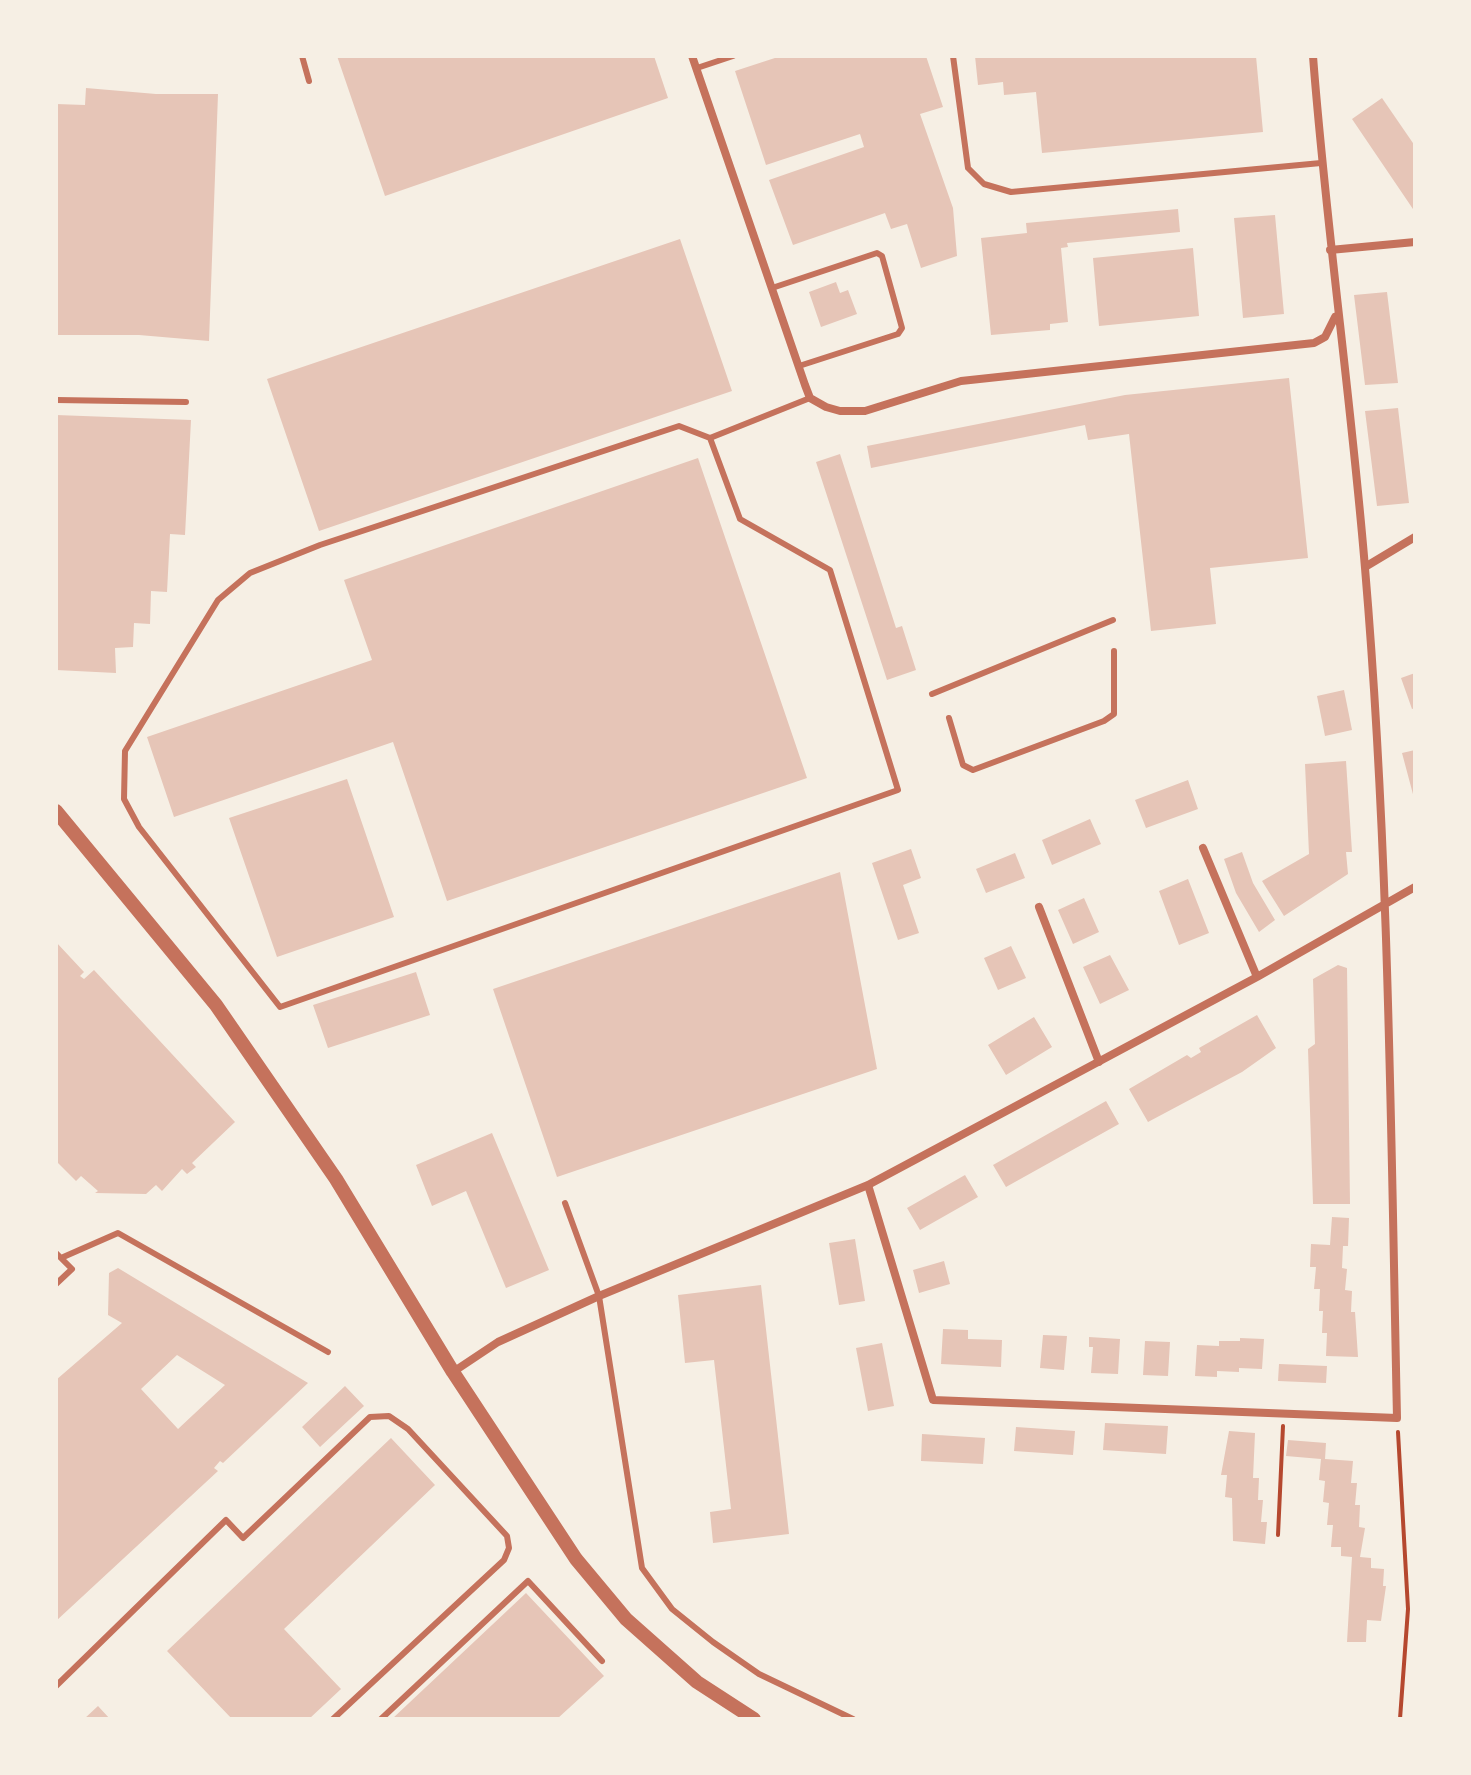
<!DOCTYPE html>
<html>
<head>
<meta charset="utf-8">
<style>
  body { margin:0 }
  #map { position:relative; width:1471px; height:1775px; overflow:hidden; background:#f6efe4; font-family:Rubik,sans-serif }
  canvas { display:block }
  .frame { position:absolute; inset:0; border:58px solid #f6efe4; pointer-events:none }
</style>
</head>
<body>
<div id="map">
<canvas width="1471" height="1775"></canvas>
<div class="frame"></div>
</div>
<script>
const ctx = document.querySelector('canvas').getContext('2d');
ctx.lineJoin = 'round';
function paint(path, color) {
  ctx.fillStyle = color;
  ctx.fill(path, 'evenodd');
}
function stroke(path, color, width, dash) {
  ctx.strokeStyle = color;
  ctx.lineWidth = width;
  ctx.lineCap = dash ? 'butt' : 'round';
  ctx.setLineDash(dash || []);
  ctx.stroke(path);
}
paint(new Path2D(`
  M 337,56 L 654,56 L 668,98 L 385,196 Z
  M 781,56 L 926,56 L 943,107 L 920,114 L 953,208 L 957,256 L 921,268 L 907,224 L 891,229 L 885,213 L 793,245 L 769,180 L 864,147 L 860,134 L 766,165 L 735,71 Z
  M 975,56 L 1256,56 L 1263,132 L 1042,153 L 1036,92 L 1004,95 L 1003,82 L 978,85 Z
  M 86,88 L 156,94 L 218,94 L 209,341 L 139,335 L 56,335 L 56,104 L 85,105 Z
  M 1382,98 L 1415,146 L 1415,212 L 1352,119 Z
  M 1178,209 L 1180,232 L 1067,243 L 1068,247 L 1061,248 L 1068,322 L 1050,324 L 1050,330 L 991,335 L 981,238 L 1027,233 L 1026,223 Z
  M 1275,215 L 1284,314 L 1243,318 L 1234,218 Z
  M 680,239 L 732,391 L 319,531 L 267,379 Z
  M 1193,248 L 1199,316 L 1099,326 L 1093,258 Z
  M 836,282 L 840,293 L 848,290 L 857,314 L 821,327 L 809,292 Z
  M 1387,292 L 1398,383 L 1365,385 L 1354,295 Z
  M 1289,378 L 1308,558 L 1210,568 L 1216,624 L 1151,631 L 1129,434 L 1088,440 L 1085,425 L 871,468 L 867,446 L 1125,395 Z
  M 1398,408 L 1409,503 L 1377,506 L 1365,411 Z
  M 56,415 L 191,420 L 185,535 L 170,534 L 167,592 L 151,591 L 150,624 L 134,623 L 133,647 L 115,648 L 116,673 L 56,670 Z
  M 840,454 L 896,628 L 902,626 L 916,670 L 887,680 L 816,462 Z
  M 698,458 L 807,778 L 447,901 L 393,742 L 174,817 L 147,737 L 372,660 L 344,580 Z
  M 1415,673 L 1415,708 L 1412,709 L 1401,678 Z
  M 1344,690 L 1352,730 L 1325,736 L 1317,696 Z
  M 1415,750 L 1415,798 L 1414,798 L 1402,753 Z
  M 1346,761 L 1352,852 L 1346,852 L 1348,874 L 1284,916 L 1262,881 L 1309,854 L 1305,764 Z
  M 347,779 L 394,917 L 277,957 L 229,818 Z
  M 1188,780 L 1198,809 L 1146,828 L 1135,800 Z
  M 1090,819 L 1101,844 L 1052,865 L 1042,840 Z
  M 911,849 L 921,878 L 903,885 L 919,933 L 898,940 L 872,863 Z
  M 1242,852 L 1253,883 L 1275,920 L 1259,932 L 1236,893 L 1224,859 Z
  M 1015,853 L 1025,878 L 986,893 L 976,869 Z
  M 840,872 L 877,1069 L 557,1177 L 493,989 Z
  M 1188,879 L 1209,933 L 1179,945 L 1159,891 Z
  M 1084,898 L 1099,932 L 1073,944 L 1058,910 Z
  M 56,942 L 84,972 L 80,976 L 84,979 L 94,970 L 235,1122 L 192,1163 L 196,1167 L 187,1174 L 182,1169 L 162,1191 L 156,1185 L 146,1194 L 95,1193 L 98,1191 L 81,1176 L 76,1181 L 56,1161 Z
  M 1011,946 L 1026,978 L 998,990 L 984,958 Z
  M 1110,955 L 1129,990 L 1100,1004 L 1083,967 Z
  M 1338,965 L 1347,968 L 1350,1204 L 1313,1204 L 1308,1049 L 1315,1044 L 1313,979 Z
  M 416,972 L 430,1015 L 328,1048 L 313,1005 Z
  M 1257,1015 L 1276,1048 L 1242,1072 L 1148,1122 L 1129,1089 L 1187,1055 L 1191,1058 L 1201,1052 L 1199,1048 Z
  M 1034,1017 L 1052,1047 L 1006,1075 L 988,1045 Z
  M 1106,1101 L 1119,1124 L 1006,1187 L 993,1165 Z
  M 492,1133 L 549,1270 L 506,1288 L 466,1191 L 432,1206 L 416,1165 Z
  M 965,1175 L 978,1197 L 920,1230 L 907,1208 Z
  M 1332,1217 L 1349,1218 L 1348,1246 L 1343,1246 L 1342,1268 L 1347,1269 L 1345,1290 L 1352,1291 L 1351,1312 L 1355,1312 L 1358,1357 L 1326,1356 L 1327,1333 L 1322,1333 L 1323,1311 L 1319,1311 L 1320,1289 L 1314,1289 L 1316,1267 L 1310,1267 L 1311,1244 L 1330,1245 Z
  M 855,1239 L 865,1301 L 839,1305 L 829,1243 Z
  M 944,1261 L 950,1284 L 919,1293 L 913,1270 Z
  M 118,1268 L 308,1383 L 223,1463 L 220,1461 L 214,1468 L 218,1471 L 56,1621 L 56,1380 L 122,1323 L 108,1315 L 109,1273 ZM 177,1355 L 225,1385 L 178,1429 L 141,1389 Z
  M 761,1285 L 789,1534 L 713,1543 L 710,1512 L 731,1509 L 714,1360 L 685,1363 L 678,1295 Z
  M 943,1329 L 968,1330 L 968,1339 L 1002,1340 L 1001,1367 L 941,1364 Z
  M 1043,1335 L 1067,1336 L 1064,1370 L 1040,1368 Z
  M 1089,1337 L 1120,1339 L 1118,1374 L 1091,1373 L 1093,1347 L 1089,1347 Z
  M 1240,1338 L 1264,1339 L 1262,1369 L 1239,1368 L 1239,1372 L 1217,1371 L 1217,1377 L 1195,1376 L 1197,1345 L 1219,1346 L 1219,1341 L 1240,1341 Z
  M 1145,1341 L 1170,1342 L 1168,1376 L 1143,1375 Z
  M 882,1343 L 894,1406 L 868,1411 L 856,1348 Z
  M 1279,1364 L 1327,1366 L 1326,1383 L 1278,1381 Z
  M 345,1386 L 364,1406 L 320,1447 L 302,1427 Z
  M 1105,1423 L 1168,1426 L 1166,1454 L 1103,1450 Z
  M 1016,1427 L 1075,1431 L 1073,1455 L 1014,1451 Z
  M 1229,1431 L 1255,1433 L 1253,1478 L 1259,1478 L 1258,1500 L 1263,1500 L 1261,1522 L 1267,1522 L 1265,1544 L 1233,1541 L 1232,1498 L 1225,1497 L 1227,1475 L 1221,1475 Z
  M 922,1434 L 985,1438 L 983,1464 L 921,1461 Z
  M 391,1438 L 435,1485 L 284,1629 L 341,1689 L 309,1719 L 232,1719 L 167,1651 Z
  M 1288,1440 L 1326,1443 L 1325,1459 L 1353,1461 L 1351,1483 L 1357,1483 L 1355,1505 L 1360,1505 L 1359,1527 L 1365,1528 L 1360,1557 L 1371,1558 L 1371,1568 L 1384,1569 L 1383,1586 L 1386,1586 L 1381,1621 L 1367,1620 L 1366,1642 L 1347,1642 L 1352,1557 L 1341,1556 L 1341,1547 L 1331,1547 L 1333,1525 L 1327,1525 L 1329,1503 L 1323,1502 L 1325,1481 L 1319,1480 L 1321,1459 L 1286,1456 Z
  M 526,1593 L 604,1676 L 557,1719 L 392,1719 Z
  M 98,1706 L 110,1719 L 84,1719 Z`), '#e6c5b7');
stroke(new Path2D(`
  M 1398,1432 L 1408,1609 L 1400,1719
  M 1278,1535 L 1283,1426`), '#b5482f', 4);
stroke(new Path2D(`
  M 302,56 L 309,81
  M 953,56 L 968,168 L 984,184 L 1011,192 L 1321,163
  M 697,68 L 733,56
  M 772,288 L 877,253 L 882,256 L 902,328 L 898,334 L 799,366
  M 56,400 L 186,402
  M 710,438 L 740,519 L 830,570 L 898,790 L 280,1007 L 139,827 L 124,799 L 125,751 L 218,600 L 250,573 L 320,545 L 679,426 L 710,438 L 810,398
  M 932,694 L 1113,620
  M 949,718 L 963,765 L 973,770 L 1104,721 L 1114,714 L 1114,651
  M 565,1203 L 599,1296 L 642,1568 L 672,1609 L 713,1642 L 759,1674 L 853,1719
  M 56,1253 L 61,1258 L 118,1233 L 328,1352
  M 56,1284 L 72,1269 L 61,1258
  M 56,1686 L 226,1520 L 243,1538 L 370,1417 L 389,1416 L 408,1429 L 507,1536 L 509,1548 L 504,1560 L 333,1719
  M 381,1719 L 528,1581 L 602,1661`), '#c5725c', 6);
stroke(new Path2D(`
  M 692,56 L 805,385 L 810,398 L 826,407 L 840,411 L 865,411 L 961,381 L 1314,343 L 1325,337 L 1335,317
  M 1330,250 L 1415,242
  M 1365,567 L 1415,537
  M 1203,848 L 1257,977
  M 1039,907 L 1099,1062
  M 868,1185 L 933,1400 L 1397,1418 C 1391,1135 1389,851 1365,568 C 1351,397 1326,227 1313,56
  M 453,1372 L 498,1342 L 599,1296 L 868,1185 L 1257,977 L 1415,887`), '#c5725c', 8);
stroke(new Path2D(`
  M 56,811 L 216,1005 L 336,1179 L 453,1372 L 576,1559 L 626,1619 L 697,1682 L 754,1719`), '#c5725c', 14);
</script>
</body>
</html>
